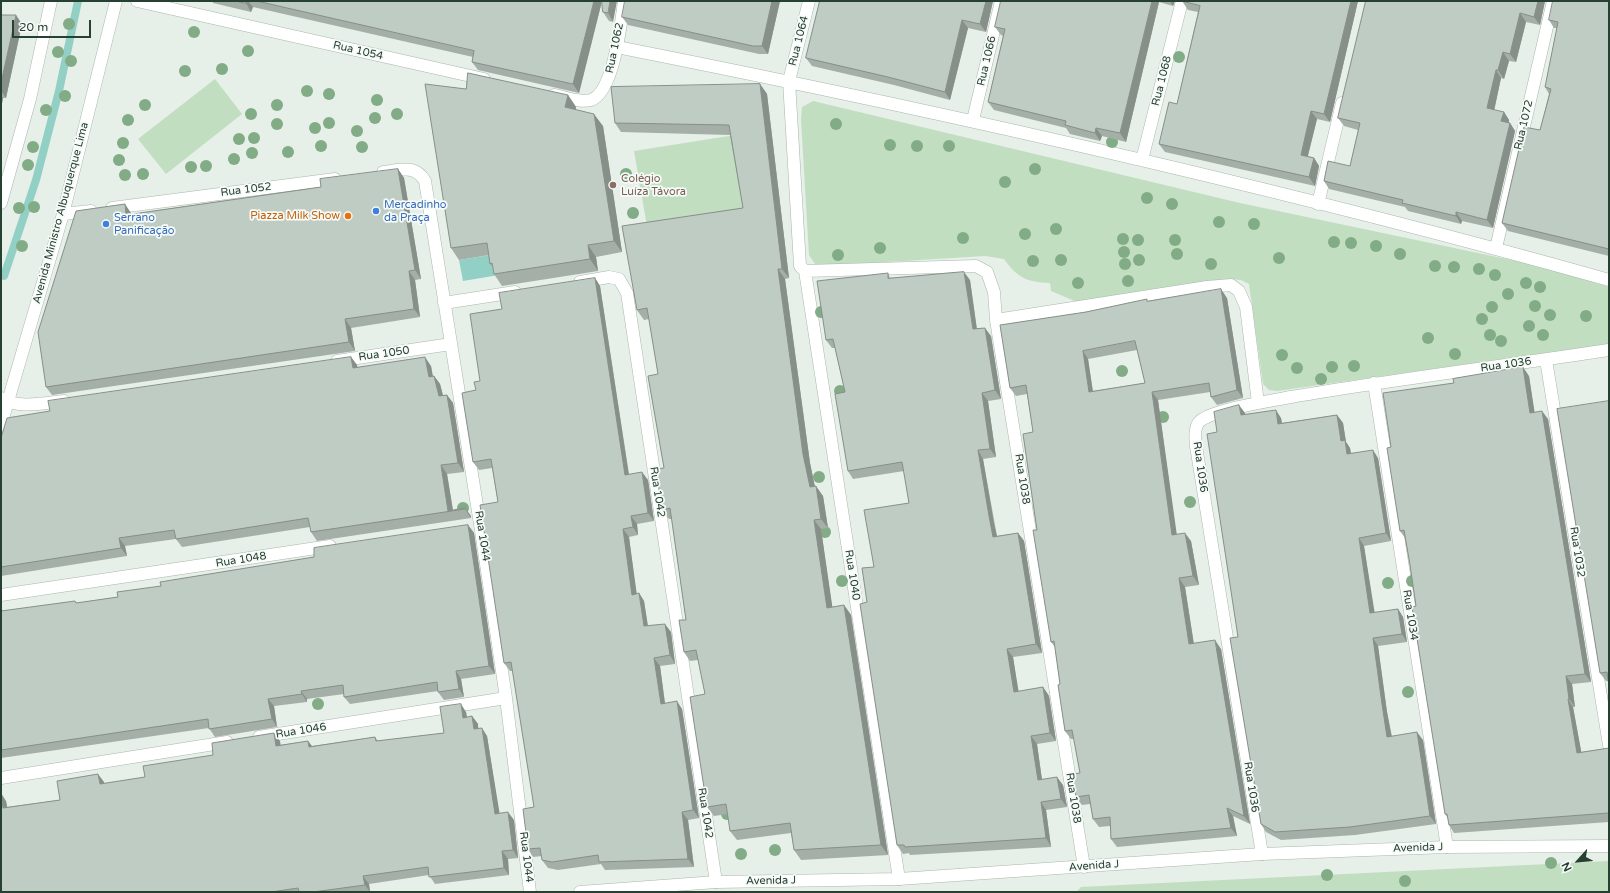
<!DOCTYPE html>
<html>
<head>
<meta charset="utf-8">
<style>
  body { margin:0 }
  #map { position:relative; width:1610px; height:893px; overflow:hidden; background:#e6efe8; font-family:"Varela Round",sans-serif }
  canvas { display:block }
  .frame { position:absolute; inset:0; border:2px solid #264031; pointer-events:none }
  .north { position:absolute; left:1558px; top:841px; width:40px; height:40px; -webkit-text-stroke:3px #f7fbf8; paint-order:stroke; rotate:243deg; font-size:11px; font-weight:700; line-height:16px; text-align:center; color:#264031 }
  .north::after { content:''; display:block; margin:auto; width:14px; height:18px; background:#264031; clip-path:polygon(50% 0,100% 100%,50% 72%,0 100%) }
  .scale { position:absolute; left:12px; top:20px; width:79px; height:18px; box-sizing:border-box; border:2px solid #264031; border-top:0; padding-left:5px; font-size:12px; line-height:14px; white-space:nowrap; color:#264031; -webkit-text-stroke:3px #f7fbf8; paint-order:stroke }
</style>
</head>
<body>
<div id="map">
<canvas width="1610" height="893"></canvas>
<div class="frame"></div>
<div class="north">N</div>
<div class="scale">20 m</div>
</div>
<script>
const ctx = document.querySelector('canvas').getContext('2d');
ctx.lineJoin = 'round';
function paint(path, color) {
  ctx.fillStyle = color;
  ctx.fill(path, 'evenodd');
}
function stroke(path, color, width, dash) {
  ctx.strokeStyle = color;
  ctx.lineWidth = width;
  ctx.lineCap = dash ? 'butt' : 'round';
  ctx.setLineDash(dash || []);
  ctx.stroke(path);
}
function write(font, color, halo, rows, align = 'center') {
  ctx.font = font + ' "Varela Round",sans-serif';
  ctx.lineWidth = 3.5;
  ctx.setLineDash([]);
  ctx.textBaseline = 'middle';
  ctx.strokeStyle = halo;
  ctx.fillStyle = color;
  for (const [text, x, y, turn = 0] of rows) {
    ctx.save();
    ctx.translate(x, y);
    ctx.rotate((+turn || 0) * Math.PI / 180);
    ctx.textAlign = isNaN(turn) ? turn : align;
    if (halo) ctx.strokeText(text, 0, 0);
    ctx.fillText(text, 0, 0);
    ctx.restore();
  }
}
paint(new Path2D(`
  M 215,79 L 242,114 L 166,174 L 138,139 Z
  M 813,101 L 1240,203 L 1535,265 L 1609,287 L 1609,344 L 1277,391 L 1269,390 L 1263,384 L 1249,284 L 1241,280 L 1230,279 L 1077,302 L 1051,291 L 1050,283 C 1026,282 1018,278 1004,259 L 985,256 L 821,266 L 815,264 L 809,255 L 801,120 L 802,107 Z
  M 735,135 L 750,217 L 648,232 L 634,151 Z
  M 1609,861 L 1609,892 L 1076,892 L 1081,887 Z`), '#c2dec1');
paint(new Path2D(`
  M 496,254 L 499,275 L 463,281 L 459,260 Z`), '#92d0c6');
stroke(new Path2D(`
  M 4,276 L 36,180 L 59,91 L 78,1`), '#92d0c6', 8);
const minor = new Path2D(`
  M 137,1 L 484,79
  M 617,47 C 950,113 1282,188 1609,280
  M 554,95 C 565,97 580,103 591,100 C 614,92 621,23 624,1
  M 973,120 L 1001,1
  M 1142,160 L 1182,1
  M 383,172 C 400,170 415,164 425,181 L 480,524 L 506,698 L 530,892
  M 1318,204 L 1342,103
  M 112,208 L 335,179
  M 63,214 L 91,211
  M 1496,248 L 1553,1
  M 805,271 L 976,266 L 987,272 L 994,292 L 996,320 L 1084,867
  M 805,271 L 899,879
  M 805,271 L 800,266 L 789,81 L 809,1
  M 580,282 L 609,277 L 619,279 L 627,293 L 716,882
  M 444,303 L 515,292
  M 996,320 L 1207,287 L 1231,285 L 1239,291 L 1246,307 L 1258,403
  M 1546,360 L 1609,745
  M 337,361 L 451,344
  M 1374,383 L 1447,847
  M 1,398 C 18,409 44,403 64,401
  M 1,595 L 330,546
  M 259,737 L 506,698
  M 1,778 L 227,742
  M 1262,854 L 1196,446 C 1195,438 1194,426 1200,421 C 1215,409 1270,401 1291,397 C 1397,379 1503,366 1609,350`);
const tertiary = new Path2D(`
  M 1,203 L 30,99 L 51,1
  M 1,425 L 63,214 L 116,1
  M 580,892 L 716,882 L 899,879 L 1262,854 L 1447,847 L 1609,846`);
stroke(minor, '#a9b7ad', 13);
stroke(tertiary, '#a9b7ad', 13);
stroke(minor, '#fff', 12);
stroke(tertiary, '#fff', 12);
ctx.fillStyle = '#82ac86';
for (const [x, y] of [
  [69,24],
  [194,32],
  [248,51],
  [58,52],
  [1179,57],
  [71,61],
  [222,69],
  [185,71],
  [307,91],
  [329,94],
  [65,96],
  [377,100],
  [145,105],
  [277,105],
  [46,110],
  [251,114],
  [397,114],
  [375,118],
  [128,120],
  [329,123],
  [277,124],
  [836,124],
  [315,128],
  [357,131],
  [254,138],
  [239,139],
  [1112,142],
  [123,143],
  [890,145],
  [321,146],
  [917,146],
  [949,146],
  [33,147],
  [362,147],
  [288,152],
  [252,153],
  [234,159],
  [119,160],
  [28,165],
  [206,166],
  [191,167],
  [1035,169],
  [143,174],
  [626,174],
  [125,175],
  [1005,182],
  [1147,198],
  [1172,204],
  [34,207],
  [19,208],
  [633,213],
  [1219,222],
  [1254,224],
  [1056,229],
  [1025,234],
  [963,238],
  [1123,239],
  [1138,240],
  [1175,240],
  [1334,242],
  [1351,243],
  [22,246],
  [1376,246],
  [880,248],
  [1124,252],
  [1177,254],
  [1400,254],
  [838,255],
  [1279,258],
  [1061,260],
  [1139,260],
  [1033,261],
  [1125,264],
  [1211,264],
  [1435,266],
  [1454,267],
  [1479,269],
  [1495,275],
  [1128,281],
  [1078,283],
  [1526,283],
  [1540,287],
  [1508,294],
  [1535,306],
  [1492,307],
  [821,312],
  [1550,315],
  [1586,316],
  [1482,319],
  [1529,326],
  [1490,335],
  [1543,335],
  [1428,338],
  [1501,341],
  [1455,354],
  [1282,355],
  [1354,366],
  [1332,367],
  [1297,368],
  [1122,371],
  [1321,379],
  [840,391],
  [1163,417],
  [819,477],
  [1190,502],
  [463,508],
  [825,532],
  [842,581],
  [1412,581],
  [1388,583],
  [1408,692],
  [318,704],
  [727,814],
  [775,850],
  [741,854],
  [1551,863],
  [1327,875],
  [1405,881]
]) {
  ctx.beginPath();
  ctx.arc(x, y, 6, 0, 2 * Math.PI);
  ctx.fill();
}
paint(new Path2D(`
  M 212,1 L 602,1 L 579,93 L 478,70 L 472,62 L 473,57 L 253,7 L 251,12 L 213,3 Z
  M 602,1 L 613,22 L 609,21 L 603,12 Z
  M 780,1 L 768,54 L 759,54 L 628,25 L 622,17 Z
  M 820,1 L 993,1 L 986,32 L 968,28 L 950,100 L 894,85 L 812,66 L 806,58 Z
  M 1001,1 L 1175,1 L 1173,6 L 1159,2 L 1126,142 L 1102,136 L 1100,141 L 1070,134 L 1066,128 L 994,110 L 988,102 L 1003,36 L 1001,35 L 995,27 Z
  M 1182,1 L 1358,1 L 1330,122 L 1317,119 L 1308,156 L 1314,158 L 1319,166 L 1315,186 L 1165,152 L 1159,144 L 1177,104 L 1198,12 L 1188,10 Z
  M 1366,1 L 1545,1 L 1540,25 L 1526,22 L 1516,62 L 1509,61 L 1504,79 L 1501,78 L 1494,110 L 1504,112 L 1509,120 L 1509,123 L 1510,123 L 1515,131 L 1493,228 L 1462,221 L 1461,224 L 1408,211 L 1405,207 L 1329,189 L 1324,181 L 1350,166 L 1358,130 L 1344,126 L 1338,118 Z
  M 1609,1 L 1609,256 L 1508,231 L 1502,223 L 1540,130 L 1549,94 L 1545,87 L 1557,28 L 1554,28 L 1549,20 Z
  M 1,15 L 22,24 L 6,98 L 3,98 L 1,109 Z
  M 760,84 L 767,94 L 789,278 L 785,279 L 810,463 L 815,487 L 823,496 L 828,528 L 821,529 L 832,607 L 844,605 L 851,615 L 888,855 L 801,860 L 794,850 L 791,833 L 737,840 L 730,831 L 728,814 L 714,816 L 707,807 L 705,694 L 698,660 L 690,661 L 684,652 L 686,620 L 672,519 L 669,519 L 662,510 L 664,468 L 658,374 L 649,319 L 644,320 L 637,310 L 743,208 L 730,135 L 621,132 L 615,123 Z
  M 466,89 L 568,95 L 576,107 L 576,110 L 603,126 L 622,252 L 596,257 L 598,271 L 502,286 L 494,274 L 493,267 L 490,264 L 489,255 L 459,260 L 451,248 Z
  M 398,169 L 404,178 L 421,279 L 415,280 L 420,317 L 351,328 L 355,351 L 52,395 L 46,387 L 131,213 L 131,214 L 321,187 Z
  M 888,273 L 890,278 L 970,280 L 977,329 L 991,336 L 1001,399 L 988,401 L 996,457 L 983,459 L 997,536 L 1018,533 L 1024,541 L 1042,653 L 1013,657 L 1018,692 L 1043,687 L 1049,696 L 1056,741 L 1037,744 L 1042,779 L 1063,785 L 1067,807 L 1046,810 L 1051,847 L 910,855 L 909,853 L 903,854 L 897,845 L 867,602 L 874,567 L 909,503 L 904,471 L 853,479 L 848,471 L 845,392 L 835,348 L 832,348 L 826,340 Z
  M 595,278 L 600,286 L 629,474 L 648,480 L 654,521 L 637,524 L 638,535 L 629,537 L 636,594 L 639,593 L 644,601 L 648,626 L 671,632 L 675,664 L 660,666 L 665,703 L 682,709 L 699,818 L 688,820 L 694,867 L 605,870 L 601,864 L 558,870 L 548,868 L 542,860 L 542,856 L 533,857 L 528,849 L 534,807 L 513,671 L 510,671 L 504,663 L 498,502 L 492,468 L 479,470 L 473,462 L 476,390 L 480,381 L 502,309 Z
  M 1227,298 L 1243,398 L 1217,405 L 1211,397 L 1210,392 L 1158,400 L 1176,534 L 1191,541 L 1199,585 L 1185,587 L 1194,644 L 1221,649 L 1250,824 L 1233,816 L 1237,836 L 1117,847 L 1111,839 L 1110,826 L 1099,827 L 1093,819 L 1090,804 L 1082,805 L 1076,797 L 1080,773 L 1074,739 L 1071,739 L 1065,731 L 1060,684 L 1055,647 L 1051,642 L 1037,530 L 1033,432 L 1027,394 L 1016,396 L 1010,388 L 1086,312 L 1148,301 ZM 1137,350 L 1145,383 L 1093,391 L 1088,359 Z
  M 351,357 L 357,365 L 357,367 L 431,366 L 433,376 L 434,376 L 440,384 L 443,395 L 447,395 L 453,403 L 464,472 L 447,474 L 453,510 L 465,508 L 471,516 L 471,518 L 317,541 L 311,532 L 310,527 L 182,547 L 176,539 L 125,546 L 127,556 L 1,576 L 1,438 L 50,411 Z
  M 1529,376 L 1534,412 L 1548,419 L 1591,682 L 1572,684 L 1575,707 L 1573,707 L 1581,752 L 1609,748 L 1609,822 L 1454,833 L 1449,825 L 1448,818 L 1445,814 L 1410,565 L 1405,538 L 1400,531 L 1391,447 Z
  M 1609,401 L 1608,681 L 1606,681 L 1600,673 Z
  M 1245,413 L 1245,414 L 1281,418 L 1282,423 L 1337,415 L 1343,423 L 1346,442 L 1350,448 L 1351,453 L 1378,458 L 1391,541 L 1364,546 L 1374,613 L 1398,609 L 1403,617 L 1407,642 L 1378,646 L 1387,712 L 1392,736 L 1423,740 L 1436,824 L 1355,835 L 1281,840 L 1266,832 L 1261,824 L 1238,637 L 1217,432 Z
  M 468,525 L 474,533 L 495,674 L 461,679 L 464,697 L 444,700 L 438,692 L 438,691 L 350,704 L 344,697 L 344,694 L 307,699 L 307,702 L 274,706 L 277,727 L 215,737 L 209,728 L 1,758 L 1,611 L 77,603 L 118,597 L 161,586 L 314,557 Z
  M 466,712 L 467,717 L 472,716 L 478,724 L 478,729 L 487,736 L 499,814 L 514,820 L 518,858 L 508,859 L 509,875 L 435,884 L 429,875 L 369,884 L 370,892 L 1,892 L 6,801 L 7,807 L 60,800 L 104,782 L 104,784 L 145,777 L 213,755 L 280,741 L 280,745 L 308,741 L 312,746 L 375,737 L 378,741 L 444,733 Z`), '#a4afa8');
paint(new Path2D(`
  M 246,1 L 248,1 L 253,7 L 251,12 L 246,3 Z
  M 594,1 L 602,1 L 579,93 L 573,84 Z
  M 610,1 L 617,1 L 613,22 L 608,13 Z
  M 772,1 L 780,1 L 768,54 L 762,46 Z
  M 986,1 L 993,1 L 986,32 L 980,24 Z
  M 1152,1 L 1158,1 L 1159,2 L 1126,142 L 1120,133 Z
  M 1170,1 L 1175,1 L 1173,6 Z
  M 1351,1 L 1358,1 L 1330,122 L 1324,114 Z
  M 1538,1 L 1545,1 L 1540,25 L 1534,17 Z
  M 1520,13 L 1526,22 L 1516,62 L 1510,54 Z
  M 16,15 L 22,24 L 6,98 L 1,91 L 1,83 Z
  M 962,20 L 968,28 L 950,100 L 945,92 Z
  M 1503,52 L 1509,61 L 1504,79 L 1498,70 Z
  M 1496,70 L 1501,78 L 1493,116 L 1487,108 Z
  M 760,84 L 767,94 L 789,278 L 782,269 Z
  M 1,95 L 3,98 L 1,109 Z
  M 568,95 L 576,107 L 573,119 L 565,107 Z
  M 1311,111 L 1317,119 L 1306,163 L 1301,155 Z
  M 1504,112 L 1509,120 L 1507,130 L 1501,121 Z
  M 594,114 L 603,126 L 622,252 L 614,241 Z
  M 1510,123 L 1515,131 L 1493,228 L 1487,220 Z
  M 1096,128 L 1102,136 L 1100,141 L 1095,133 Z
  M 1314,158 L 1319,166 L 1315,186 L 1309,177 Z
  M 398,169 L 404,178 L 421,279 L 415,270 Z
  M 125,204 L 131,213 L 132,223 L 126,215 Z
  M 1456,212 L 1462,221 L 1461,224 L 1456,216 Z
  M 588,245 L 596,257 L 598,271 L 590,259 Z
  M 778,269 L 785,279 L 810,463 L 817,497 L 810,487 L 803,454 Z
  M 409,271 L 415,280 L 420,317 L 414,309 Z
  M 964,272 L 970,280 L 978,338 L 973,329 Z
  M 595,278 L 600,286 L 630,483 L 625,475 Z
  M 1221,289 L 1227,298 L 1243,398 L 1237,390 Z
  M 345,319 L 351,328 L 355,351 L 349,342 Z
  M 985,328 L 991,336 L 1001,399 L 995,390 Z
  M 1083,351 L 1088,359 L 1094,400 L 1089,392 Z
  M 351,357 L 357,365 L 359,376 L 353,368 Z
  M 425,357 L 431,366 L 434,385 L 429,377 Z
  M 1523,367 L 1529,376 L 1536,421 L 1530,413 Z
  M 434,376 L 440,384 L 445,404 L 439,396 Z
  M 1152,392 L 1158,400 L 1178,543 L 1172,535 Z
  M 982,393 L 988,401 L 996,457 L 990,449 Z
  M 447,395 L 453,403 L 464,472 L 458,463 Z
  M 1239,405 L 1245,413 L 1246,423 L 1241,415 Z
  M 1276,410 L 1281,418 L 1283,432 L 1278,424 Z
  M 1542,411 L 1548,419 L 1591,682 L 1585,674 Z
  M 1337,415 L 1343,423 L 1346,442 L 1350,448 L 1352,462 L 1347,454 L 1341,441 Z
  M 978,450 L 983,459 L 994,524 L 999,545 L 993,537 L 989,516 Z
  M 1373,450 L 1378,458 L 1391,541 L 1386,533 Z
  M 441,465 L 447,474 L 453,511 L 448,511 Z
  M 642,472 L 648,480 L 654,521 L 648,513 Z
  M 816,486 L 823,496 L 828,528 L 821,519 Z
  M 465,508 L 471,516 L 471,518 L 465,509 Z
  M 631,516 L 637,524 L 638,535 L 633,527 Z
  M 814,520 L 821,529 L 834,618 L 827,608 Z
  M 468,525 L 474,533 L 495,674 L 489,666 Z
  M 623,529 L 629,537 L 638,603 L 632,595 Z
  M 1018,533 L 1024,541 L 1042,653 L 1036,644 Z
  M 1185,533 L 1191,541 L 1199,585 L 1193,576 Z
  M 119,538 L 125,546 L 127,556 L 121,548 Z
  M 1359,538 L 1364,546 L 1376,621 L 1370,613 Z
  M 1179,578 L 1185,587 L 1195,652 L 1189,644 Z
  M 639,593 L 644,601 L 649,634 L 644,626 Z
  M 844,605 L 851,615 L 888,855 L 881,845 Z
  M 1398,609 L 1403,617 L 1407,642 L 1402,634 Z
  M 665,624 L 671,632 L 675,664 L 670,655 Z
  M 1373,638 L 1378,646 L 1387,712 L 1393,745 L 1387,737 L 1382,704 Z
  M 1215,640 L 1221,649 L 1250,824 L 1244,816 Z
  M 1007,649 L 1013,657 L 1020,700 L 1014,692 Z
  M 654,658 L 660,666 L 666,712 L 661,704 Z
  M 456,671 L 461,679 L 464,697 L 459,689 Z
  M 1566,676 L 1572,684 L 1575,707 L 1569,699 Z
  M 1043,687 L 1049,696 L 1056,741 L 1050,733 Z
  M 301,691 L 307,699 L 307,702 L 302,694 Z
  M 268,699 L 274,706 L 277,727 L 272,719 Z
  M 1568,699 L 1573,707 L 1583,761 L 1577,753 Z
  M 677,701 L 682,709 L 699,818 L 693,810 Z
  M 461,704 L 466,712 L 468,726 L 463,718 Z
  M 472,716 L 478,724 L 479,737 L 474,729 Z
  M 482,728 L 487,736 L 501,822 L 495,814 Z
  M 1417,732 L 1423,740 L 1436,824 L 1430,816 Z
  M 274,733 L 280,741 L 282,754 L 276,746 Z
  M 1031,736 L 1037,744 L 1043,788 L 1038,780 Z
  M 308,741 L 314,749 L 309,747 Z
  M 98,774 L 104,782 L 106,792 L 100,784 Z
  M 1057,777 L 1063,785 L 1067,807 L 1061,799 Z
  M 1,793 L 6,801 L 9,816 L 3,808 Z
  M 1041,802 L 1046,810 L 1051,847 L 1046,838 Z
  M 1227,808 L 1233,816 L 1237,836 L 1231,828 Z
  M 508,812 L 514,820 L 518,858 L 513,850 Z
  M 682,812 L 688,820 L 694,867 L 688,859 Z
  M 502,851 L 508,859 L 509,875 L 504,868 Z
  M 363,876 L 369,884 L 370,892 L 365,885 Z`), '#868f88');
const building = new Path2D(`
  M 236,1 L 246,1 L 246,3 Z
  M 257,1 L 594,1 L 573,84 L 472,62 L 474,51 Z
  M 602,1 L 610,1 L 608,13 L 603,12 Z
  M 625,1 L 772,1 L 762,46 L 753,46 L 622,17 Z
  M 820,1 L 986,1 L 980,24 L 962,20 L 945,92 L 888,77 L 806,58 Z
  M 1001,1 L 1152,1 L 1120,133 L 1096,128 L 1095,133 L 1065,125 L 1066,121 L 988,102 L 1005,29 L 995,27 Z
  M 1182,1 L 1351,1 L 1324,114 L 1311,111 L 1301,155 L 1314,158 L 1309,177 L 1159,144 L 1169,102 L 1177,104 L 1200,6 Z
  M 1366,1 L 1538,1 L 1534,17 L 1520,13 L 1510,54 L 1503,52 L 1498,70 L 1496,70 L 1487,108 L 1504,112 L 1501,121 L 1510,123 L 1487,220 L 1456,212 L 1456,216 L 1402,203 L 1403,200 L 1324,181 L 1328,161 L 1350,166 L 1360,123 L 1338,118 Z
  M 1553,1 L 1609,1 L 1609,249 L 1502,223 L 1524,127 L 1540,130 L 1551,89 L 1545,87 L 1558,22 L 1549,20 Z
  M 1,15 L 16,15 L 1,83 Z
  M 468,73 L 568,95 L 565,107 L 594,114 L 614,241 L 588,245 L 590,259 L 494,274 L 492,263 L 490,264 L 487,243 L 451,248 L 425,84 L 466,89 Z
  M 760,84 L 782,269 L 778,269 L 803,454 L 810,487 L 816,486 L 821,519 L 814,520 L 827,608 L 844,605 L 881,845 L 794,850 L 790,823 L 730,831 L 726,804 L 707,807 L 690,697 L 705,694 L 696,650 L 684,652 L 679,620 L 686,620 L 670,508 L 662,510 L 656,469 L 664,468 L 648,376 L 658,374 L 647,308 L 637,310 L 622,226 L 743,208 L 729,125 L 615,123 L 611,87 Z
  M 398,169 L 415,270 L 409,271 L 414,309 L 345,319 L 349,342 L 46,387 L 38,332 L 76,211 L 125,204 L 126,215 L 321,187 L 320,179 Z
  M 964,272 L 973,329 L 985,328 L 995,390 L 982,393 L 990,449 L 978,450 L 989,516 L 993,537 L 1018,533 L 1036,644 L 1007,649 L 1014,692 L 1043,687 L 1050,733 L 1031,736 L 1038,780 L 1057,777 L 1061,799 L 1041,802 L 1046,838 L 905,847 L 904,845 L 897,845 L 860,604 L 867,602 L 862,568 L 874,567 L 864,510 L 909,503 L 902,462 L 848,471 L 835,394 L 845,392 L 833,339 L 826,340 L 817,281 L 888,273 L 888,278 Z
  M 595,278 L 625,475 L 642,472 L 648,513 L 631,516 L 633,527 L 623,529 L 632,595 L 639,593 L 644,626 L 665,624 L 670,655 L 654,658 L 661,704 L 677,701 L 693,810 L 682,812 L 688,859 L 599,862 L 598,855 L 552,862 L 542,860 L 540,848 L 528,849 L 523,809 L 534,807 L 511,662 L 504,663 L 480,505 L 498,502 L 491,459 L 473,462 L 462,393 L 476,390 L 474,382 L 480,381 L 470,314 L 502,309 L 499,293 Z
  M 1221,289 L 1237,390 L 1211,397 L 1209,383 L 1152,392 L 1172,535 L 1185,533 L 1193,576 L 1179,578 L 1189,644 L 1215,640 L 1244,816 L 1227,808 L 1231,828 L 1111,839 L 1110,817 L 1093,819 L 1089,795 L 1076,797 L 1072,774 L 1080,773 L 1072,730 L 1065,731 L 1058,685 L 1060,684 L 1054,641 L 1051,642 L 1033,530 L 1037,530 L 1023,434 L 1033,432 L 1026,385 L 1010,388 L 1000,325 L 1086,312 L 1147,299 L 1147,301 ZM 1135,341 L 1145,383 L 1089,392 L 1083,351 Z
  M 351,357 L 353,368 L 425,357 L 429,377 L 434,376 L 439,396 L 447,395 L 458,463 L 441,465 L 448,511 L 465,508 L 465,509 L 311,532 L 308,518 L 176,539 L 174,530 L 119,538 L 121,548 L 1,567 L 1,438 L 7,418 L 50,411 L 48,401 Z
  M 1523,367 L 1530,413 L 1542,411 L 1585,674 L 1566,676 L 1569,699 L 1568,699 L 1577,753 L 1609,748 L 1609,813 L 1449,825 L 1447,814 L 1445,814 L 1412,607 L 1416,606 L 1410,565 L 1404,530 L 1400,531 L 1387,448 L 1391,447 L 1383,393 L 1454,383 L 1453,379 Z
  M 1609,401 L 1609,686 L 1607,672 L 1600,673 L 1557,409 Z
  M 1239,405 L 1241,415 L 1276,410 L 1278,424 L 1337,415 L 1341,441 L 1345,440 L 1347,454 L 1373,450 L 1386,533 L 1359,538 L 1370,613 L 1398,609 L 1402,634 L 1373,638 L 1382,704 L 1387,737 L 1417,732 L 1430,816 L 1350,827 L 1275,832 L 1261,824 L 1230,638 L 1238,637 L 1207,434 L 1217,432 L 1214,412 Z
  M 468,525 L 489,666 L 456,671 L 459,689 L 438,692 L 437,682 L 344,697 L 343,685 L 301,691 L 302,694 L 268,699 L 272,719 L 209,729 L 208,719 L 1,750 L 1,611 L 75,601 L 76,603 L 118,597 L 117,592 L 161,586 L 160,582 L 314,557 L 314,548 Z
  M 461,704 L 463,718 L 472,716 L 474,729 L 482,728 L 495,814 L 508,812 L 513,850 L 502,851 L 504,868 L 429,877 L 428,867 L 363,876 L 365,885 L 313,892 L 299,892 L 298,888 L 271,892 L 1,892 L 1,794 L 3,808 L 60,800 L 57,781 L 98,774 L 100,784 L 145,777 L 143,766 L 213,755 L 212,743 L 274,733 L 276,746 L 308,741 L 309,747 L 375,737 L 376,741 L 444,733 L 440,707 Z`);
paint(building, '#bfccc3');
stroke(building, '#868f88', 1);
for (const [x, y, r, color] of [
  [613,185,4,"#8d6e63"],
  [376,211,4,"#3f7fe0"],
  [348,216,4,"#e8710a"],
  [106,224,4,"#3f7fe0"]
]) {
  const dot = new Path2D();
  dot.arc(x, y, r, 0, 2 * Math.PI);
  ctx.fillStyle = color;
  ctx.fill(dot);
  stroke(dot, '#f7fbf8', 1.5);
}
write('11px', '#264031', '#f7fbf8', [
  ["Rua 1064",799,41,-76],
  ["Rua 1062",615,48,-78],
  ["Rua 1054",358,51,13],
  ["Rua 1066",987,61,-77],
  ["Rua 1068",1162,81,-76],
  ["Rua 1072",1524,125,-77],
  ["Rua 1052",246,190,-7],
  ["Avenida Ministro Albuquerque Lima",61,213,-75],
  ["Rua 1050",384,354,-8],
  ["Rua 1036",1506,365,-8],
  ["Rua 1036",1200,467,82],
  ["Rua 1038",1022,479,81],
  ["Rua 1042",657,492,81],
  ["Rua 1044",482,536,81],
  ["Rua 1032",1577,552,81],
  ["Rua 1048",241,560,-9],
  ["Rua 1040",852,575,81],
  ["Rua 1034",1410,615,81],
  ["Rua 1046",301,731,-9],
  ["Rua 1036",1251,787,81],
  ["Rua 1038",1073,798,81],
  ["Rua 1042",705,813,81],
  ["Avenida J",1418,848,-2],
  ["Rua 1044",526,857,83],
  ["Avenida J",1094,866,-4],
  ["Avenida J",771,881,-1]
]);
write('11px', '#785e54', '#f7fbf8', [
  ["Colégio",621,179],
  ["Luíza Távora",621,192]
], 'left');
write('11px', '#366cbe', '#f7fbf8', [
  ["Mercadinho",384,205],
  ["da Praça",384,218],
  ["Serrano",114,218],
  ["Panificação",114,231]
], 'left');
write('11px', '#c56008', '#f7fbf8', [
  ["Piazza Milk Show",340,216]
], 'right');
</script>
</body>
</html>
